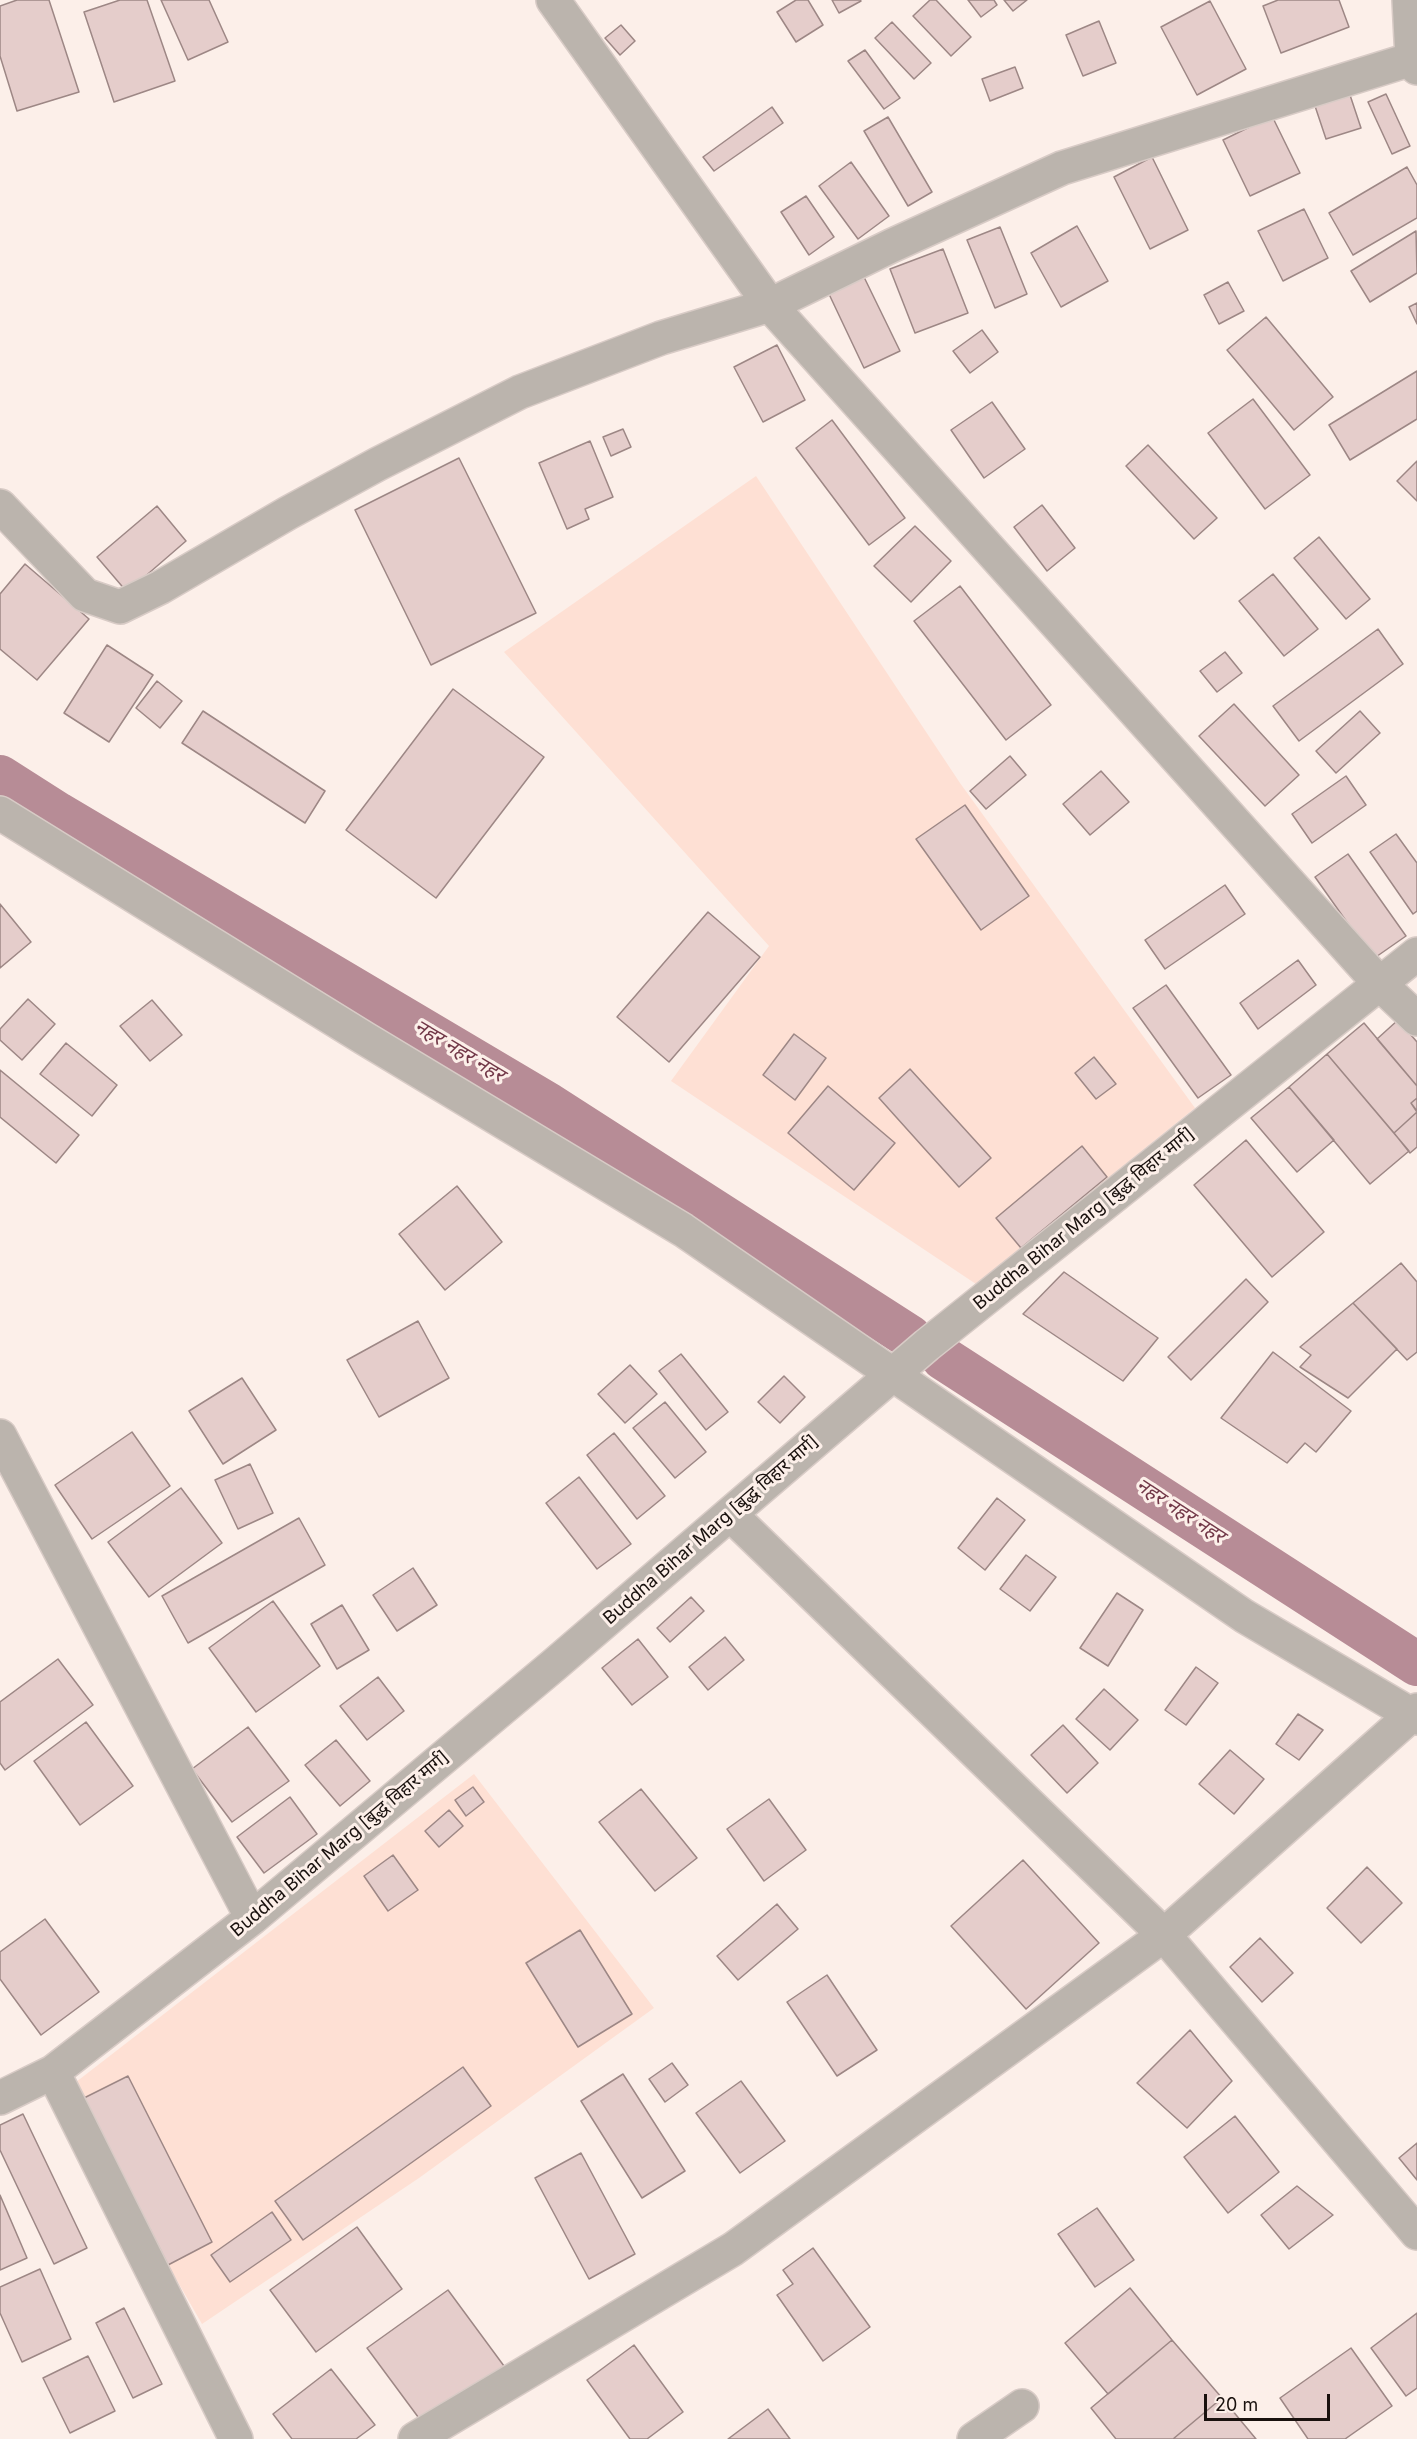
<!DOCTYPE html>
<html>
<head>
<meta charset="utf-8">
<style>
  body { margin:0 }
  #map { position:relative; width:1417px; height:2439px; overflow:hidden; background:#fcefe9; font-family:Inter,sans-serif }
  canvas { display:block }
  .scale { position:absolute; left:1204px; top:2394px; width:126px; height:27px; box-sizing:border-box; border:3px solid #19110e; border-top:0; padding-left:8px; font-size:18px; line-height:21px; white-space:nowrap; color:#19110e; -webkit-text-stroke:4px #fcefe9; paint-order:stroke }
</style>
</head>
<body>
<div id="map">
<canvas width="1417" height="2439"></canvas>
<div class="scale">20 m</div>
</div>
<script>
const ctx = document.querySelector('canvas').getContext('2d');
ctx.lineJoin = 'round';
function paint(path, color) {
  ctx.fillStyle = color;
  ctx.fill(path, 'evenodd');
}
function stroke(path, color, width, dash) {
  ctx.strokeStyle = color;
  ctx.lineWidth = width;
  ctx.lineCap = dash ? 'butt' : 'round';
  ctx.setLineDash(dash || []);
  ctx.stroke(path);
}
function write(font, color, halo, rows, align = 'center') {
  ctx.font = font + ' Inter,"Noto Sans Devanagari",sans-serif';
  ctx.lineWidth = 6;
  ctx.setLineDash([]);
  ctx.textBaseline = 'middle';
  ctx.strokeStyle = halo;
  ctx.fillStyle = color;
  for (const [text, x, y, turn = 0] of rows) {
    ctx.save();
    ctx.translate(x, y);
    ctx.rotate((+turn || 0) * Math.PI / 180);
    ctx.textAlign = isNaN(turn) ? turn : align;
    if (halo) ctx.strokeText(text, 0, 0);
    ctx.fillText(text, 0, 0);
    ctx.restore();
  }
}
paint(new Path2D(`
  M 756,476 L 960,783 L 1195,1108 L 976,1284 L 671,1081 L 769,946 L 504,652 Z
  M 474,1774 L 654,2008 L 419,2178 L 202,2324 L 67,2089 Z`), '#fee0d4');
stroke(new Path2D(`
  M 0,777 L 58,814 L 549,1105 L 910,1337
  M 943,1358 L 1417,1664`), '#b78c96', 44);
const building = new Path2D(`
  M 17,0 L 49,0 L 79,92 L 17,111 L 0,56 L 0,6 Z
  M 120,0 L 147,0 L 175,81 L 114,102 L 84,12 Z
  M 161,0 L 209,0 L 228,42 L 188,60 Z
  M 796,0 L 808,0 L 823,25 L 796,42 L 777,12 Z
  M 832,0 L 860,0 L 861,1 L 839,13 Z
  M 930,0 L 936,0 L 971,37 L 951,56 L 913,16 Z
  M 968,0 L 994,0 L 997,5 L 981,17 Z
  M 1004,0 L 1027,0 L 1013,11 Z
  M 1278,0 L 1339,0 L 1349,27 L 1281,53 L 1263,6 Z
  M 1210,1 L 1246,69 L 1197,95 L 1161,27 Z
  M 1099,21 L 1116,63 L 1083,76 L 1066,35 Z
  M 892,22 L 931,63 L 914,79 L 875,38 Z
  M 621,25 L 635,41 L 620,55 L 605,38 Z
  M 865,50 L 900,98 L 884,109 L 848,61 Z
  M 1015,67 L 1023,88 L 990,101 L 982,79 Z
  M 1349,92 L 1361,128 L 1326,139 L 1314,103 Z
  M 1386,94 L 1410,146 L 1392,154 L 1368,102 Z
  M 772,107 L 783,123 L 714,171 L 703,157 Z
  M 1272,116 L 1300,173 L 1250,196 L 1223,140 Z
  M 888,117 L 932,192 L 908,206 L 864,131 Z
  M 1152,157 L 1188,230 L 1150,249 L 1114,177 Z
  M 851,162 L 889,216 L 858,239 L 819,186 Z
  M 1407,167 L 1417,185 L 1417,218 L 1353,255 L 1329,213 Z
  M 806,196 L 834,237 L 809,255 L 781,212 Z
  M 1304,209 L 1328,258 L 1283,281 L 1258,231 Z
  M 1077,226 L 1108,281 L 1061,307 L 1031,253 Z
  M 1000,227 L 1027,294 L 995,308 L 967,240 Z
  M 1416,231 L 1417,273 L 1370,302 L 1351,271 Z
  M 943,249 L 968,313 L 915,333 L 890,269 Z
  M 863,275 L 900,351 L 864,368 L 828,292 Z
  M 1228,282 L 1244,311 L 1219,324 L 1204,295 Z
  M 1417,303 L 1417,324 L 1409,307 Z
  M 1266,317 L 1333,397 L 1294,430 L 1227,350 Z
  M 982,330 L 998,352 L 970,373 L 953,351 Z
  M 777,345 L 805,400 L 763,422 L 734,367 Z
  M 1417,371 L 1417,419 L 1350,460 L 1329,425 Z
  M 1253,399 L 1310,475 L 1265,509 L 1208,433 Z
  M 992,402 L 1025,449 L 984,478 L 951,430 Z
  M 832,420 L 905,518 L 869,545 L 796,448 Z
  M 623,429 L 631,447 L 611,456 L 603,437 Z
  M 590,441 L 613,497 L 585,509 L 589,519 L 567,529 L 539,463 Z
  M 1148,445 L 1217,518 L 1194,539 L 1126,466 Z
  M 459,458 L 536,613 L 431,665 L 355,510 Z
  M 1417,461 L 1417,501 L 1397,481 Z
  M 1042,505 L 1075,548 L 1047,571 L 1014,527 Z
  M 157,506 L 186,541 L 127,592 L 97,557 Z
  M 915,526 L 951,561 L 911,602 L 874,566 Z
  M 1319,537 L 1370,599 L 1346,619 L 1294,558 Z
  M 25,564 L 89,619 L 37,680 L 0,649 L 0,594 Z
  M 1273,574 L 1318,629 L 1284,656 L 1239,601 Z
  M 960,586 L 1051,705 L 1006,740 L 914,621 Z
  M 1378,629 L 1403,664 L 1299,741 L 1273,706 Z
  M 107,645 L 153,675 L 109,742 L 64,713 Z
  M 1225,652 L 1242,673 L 1217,692 L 1200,671 Z
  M 157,681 L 182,701 L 160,728 L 136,708 Z
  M 453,689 L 544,757 L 436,898 L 346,830 Z
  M 1234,704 L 1299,775 L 1265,806 L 1199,736 Z
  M 203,711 L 325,791 L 305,823 L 182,743 Z
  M 1360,711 L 1380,733 L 1336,773 L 1316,751 Z
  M 1010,756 L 1026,775 L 986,809 L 970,791 Z
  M 1101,771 L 1129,802 L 1090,835 L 1063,804 Z
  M 1346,776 L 1366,805 L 1312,843 L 1292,814 Z
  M 965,805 L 1029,896 L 981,930 L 916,839 Z
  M 1396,834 L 1417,863 L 1417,911 L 1413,914 L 1370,852 Z
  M 1348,854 L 1406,936 L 1373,959 L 1315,877 Z
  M 1225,885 L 1245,914 L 1165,969 L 1145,940 Z
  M 0,904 L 31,942 L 0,968 Z
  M 708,912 L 760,957 L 669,1062 L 617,1017 Z
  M 1298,960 L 1316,985 L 1258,1029 L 1240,1003 Z
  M 1166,985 L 1231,1075 L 1198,1098 L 1133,1008 Z
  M 28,999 L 55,1024 L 22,1060 L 0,1040 L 0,1029 Z
  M 152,1000 L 182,1035 L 150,1061 L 120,1026 Z
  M 1398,1020 L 1417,1042 L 1417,1086 L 1377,1039 Z
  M 1364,1023 L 1417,1086 L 1417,1098 L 1411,1103 L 1417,1112 L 1394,1133 L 1327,1054 Z
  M 794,1034 L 826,1058 L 795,1100 L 763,1075 Z
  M 66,1043 L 117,1085 L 92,1116 L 40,1074 Z
  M 1327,1054 L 1409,1151 L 1370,1184 L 1289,1087 Z
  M 1094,1057 L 1116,1084 L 1096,1099 L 1075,1073 Z
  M 910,1069 L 991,1158 L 959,1187 L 879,1098 Z
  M 0,1070 L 79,1135 L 56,1163 L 0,1117 Z
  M 828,1086 L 895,1143 L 854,1190 L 788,1133 Z
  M 1289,1087 L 1334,1140 L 1297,1172 L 1251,1118 Z
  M 1417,1098 L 1417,1111 L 1411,1103 Z
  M 1417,1112 L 1417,1147 L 1410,1153 L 1394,1133 Z
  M 1246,1140 L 1324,1232 L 1272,1277 L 1194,1185 Z
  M 1082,1146 L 1107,1177 L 1021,1248 L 996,1218 Z
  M 457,1186 L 502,1242 L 445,1290 L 399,1234 Z
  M 1401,1263 L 1417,1282 L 1417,1352 L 1407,1360 L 1353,1303 Z
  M 1064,1272 L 1158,1338 L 1123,1381 L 1023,1314 Z
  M 1246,1279 L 1268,1302 L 1191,1380 L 1168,1357 Z
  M 1353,1303 L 1397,1349 L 1348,1398 L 1300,1367 L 1311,1355 L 1300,1347 Z
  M 418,1321 L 449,1378 L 379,1417 L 347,1360 Z
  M 1273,1352 L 1351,1411 L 1316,1452 L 1305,1443 L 1287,1463 L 1221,1418 Z
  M 681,1354 L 728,1412 L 706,1430 L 659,1371 Z
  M 630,1365 L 657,1394 L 625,1423 L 598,1394 Z
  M 784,1376 L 805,1397 L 780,1423 L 758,1402 Z
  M 242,1378 L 276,1430 L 223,1464 L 189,1411 Z
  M 665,1402 L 706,1452 L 675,1478 L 633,1428 Z
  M 132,1432 L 170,1486 L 92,1539 L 55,1485 Z
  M 614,1433 L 665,1496 L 637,1519 L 587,1455 Z
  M 250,1464 L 273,1513 L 238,1529 L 215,1480 Z
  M 579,1477 L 631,1544 L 597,1569 L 546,1503 Z
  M 181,1488 L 222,1543 L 149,1597 L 108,1542 Z
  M 997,1498 L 1025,1520 L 985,1570 L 958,1548 Z
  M 299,1518 L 325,1565 L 188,1643 L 162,1596 Z
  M 1026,1555 L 1056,1577 L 1030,1611 L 1000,1589 Z
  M 413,1568 L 437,1605 L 397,1631 L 373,1595 Z
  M 1117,1593 L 1143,1610 L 1108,1666 L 1080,1648 Z
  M 691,1597 L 704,1611 L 670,1642 L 657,1628 Z
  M 273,1601 L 320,1666 L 256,1712 L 209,1648 Z
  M 342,1605 L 369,1650 L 337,1669 L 311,1624 Z
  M 725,1637 L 744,1660 L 708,1690 L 689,1667 Z
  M 638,1639 L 668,1677 L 632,1705 L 602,1668 Z
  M 58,1659 L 93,1705 L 5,1770 L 0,1763 L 0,1702 Z
  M 1196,1667 L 1218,1683 L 1186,1725 L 1165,1710 Z
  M 378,1677 L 404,1711 L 367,1740 L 340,1706 Z
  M 1104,1689 L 1138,1720 L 1110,1750 L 1076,1719 Z
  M 1298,1714 L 1323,1730 L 1299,1760 L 1276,1744 Z
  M 86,1722 L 133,1786 L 80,1825 L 34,1761 Z
  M 1063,1725 L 1098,1763 L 1067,1793 L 1031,1755 Z
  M 248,1727 L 289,1781 L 232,1822 L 192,1769 Z
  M 336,1740 L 370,1781 L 340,1806 L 305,1765 Z
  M 1230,1750 L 1264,1779 L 1234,1814 L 1199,1784 Z
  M 473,1787 L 484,1802 L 466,1816 L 455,1800 Z
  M 641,1789 L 697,1858 L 655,1891 L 599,1822 Z
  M 290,1797 L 317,1834 L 264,1873 L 237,1837 Z
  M 769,1799 L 806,1850 L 764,1881 L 727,1829 Z
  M 449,1810 L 463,1826 L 439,1847 L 425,1831 Z
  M 393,1855 L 418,1890 L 388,1911 L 364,1876 Z
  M 1023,1860 L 1099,1943 L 1026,2009 L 951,1926 Z
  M 1367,1867 L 1402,1903 L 1361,1943 L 1327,1908 Z
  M 777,1904 L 798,1929 L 738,1980 L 717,1956 Z
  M 45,1919 L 99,1992 L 41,2035 L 0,1979 L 0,1952 Z
  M 580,1930 L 632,2014 L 578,2047 L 526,1963 Z
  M 1260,1938 L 1293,1973 L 1262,2002 L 1230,1967 Z
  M 827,1975 L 877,2050 L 837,2076 L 787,2002 Z
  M 1190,2030 L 1232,2081 L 1187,2128 L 1137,2083 Z
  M 672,2063 L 688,2085 L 665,2102 L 649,2079 Z
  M 463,2067 L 491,2106 L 303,2240 L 275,2201 Z
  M 623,2074 L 685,2171 L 642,2198 L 581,2101 Z
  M 128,2076 L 212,2242 L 168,2265 L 84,2098 Z
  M 741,2081 L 785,2141 L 740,2173 L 696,2113 Z
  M 23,2114 L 87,2248 L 54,2264 L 0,2150 L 0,2125 Z
  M 1235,2116 L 1279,2172 L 1228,2213 L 1184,2157 Z
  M 1417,2143 L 1417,2180 L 1399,2158 Z
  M 581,2153 L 635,2254 L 589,2279 L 535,2178 Z
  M 1297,2186 L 1333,2215 L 1289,2249 L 1261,2215 Z
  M 0,2195 L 27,2258 L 0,2270 Z
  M 1097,2208 L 1134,2260 L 1095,2287 L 1058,2234 Z
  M 272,2212 L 291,2240 L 230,2282 L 211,2255 Z
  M 357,2227 L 402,2289 L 316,2352 L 270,2290 Z
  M 813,2248 L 870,2327 L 823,2361 L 777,2295 L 793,2284 L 783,2270 Z
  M 40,2269 L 71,2339 L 22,2362 L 0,2313 L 0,2287 Z
  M 1130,2288 L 1172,2340 L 1108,2394 L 1065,2343 Z
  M 448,2290 L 504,2366 L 424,2425 L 367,2348 Z
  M 124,2308 L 162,2384 L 133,2398 L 96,2323 Z
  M 1417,2313 L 1417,2388 L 1406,2396 L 1371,2348 Z
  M 1172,2340 L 1222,2398 L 1173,2439 L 1116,2439 L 1091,2408 Z
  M 634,2345 L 683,2412 L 647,2439 L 630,2439 L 587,2380 Z
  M 1351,2348 L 1392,2406 L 1345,2439 L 1308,2439 L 1280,2398 Z
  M 88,2356 L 115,2411 L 70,2433 L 43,2378 Z
  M 331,2369 L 375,2425 L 356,2439 L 292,2439 L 273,2414 Z
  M 1222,2398 L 1256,2439 L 1173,2439 Z
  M 768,2409 L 790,2439 L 728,2439 Z`);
paint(building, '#e5cdcb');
stroke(building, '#9d8785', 1.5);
const minor = new Path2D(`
  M 553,0 L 770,305 L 1379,983 L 1417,1019
  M 1409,0 L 1412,59 L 1417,68
  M 0,506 L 85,595 L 120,607 L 161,587 L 288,513 L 378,464 L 520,392 L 661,338 L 770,305 L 891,246 L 1062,168 L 1412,59
  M 0,813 L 364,1038 L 683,1230 L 1244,1616 L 1417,1718
  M 0,1436 L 252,1918
  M 730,1514 L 1164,1935 L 1417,2233
  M 53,2072 L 236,2439
  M 0,2098 L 53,2072 L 252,1918 L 554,1665 L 927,1345 L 1417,954
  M 415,2439 L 733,2249 L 1164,1935 L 1417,1710
  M 974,2439 L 1022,2406`);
stroke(minor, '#d8cbc6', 36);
stroke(minor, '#bbb4ad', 33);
write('18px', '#19110e', '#fcefe9', [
  ["Buddha Bihar Marg [बुद्ध विहार मार्ग]",1084,1219,-39],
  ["Buddha Bihar Marg [बुद्ध विहार मार्ग]",711,1530,-41],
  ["Buddha Bihar Marg [बुद्ध विहार मार्ग]",340,1844,-40]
]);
write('italic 20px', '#723848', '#fcefe9', [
  ["नहर नहर नहर",459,1051,31],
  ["नहर नहर नहर",1180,1511,33]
]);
</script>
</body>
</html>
